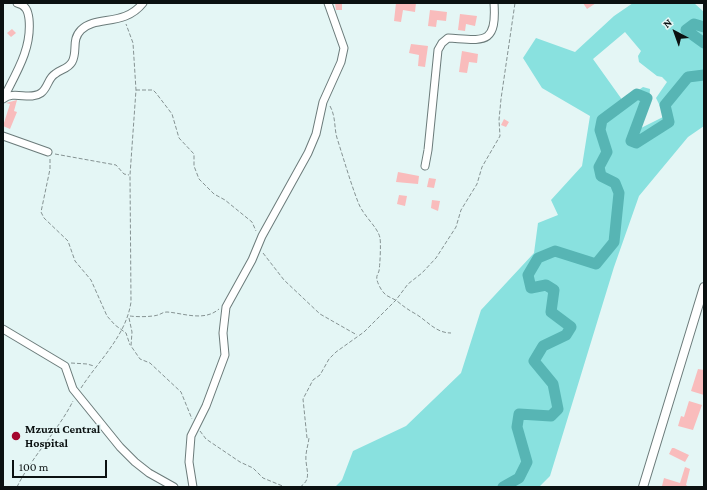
<!DOCTYPE html>
<html>
<head>
<meta charset="utf-8">
<style>
  body { margin:0 }
  #map { position:relative; width:707px; height:490px; overflow:hidden; background:#e4f6f5; font-family:"Crimson Pro",serif }
  canvas { display:block }
  .frame { position:absolute; inset:0; border:4px solid #0b1111; pointer-events:none }
  .north { position:absolute; left:655px; top:12px; width:40px; height:40px; -webkit-text-stroke:3px #e4f6f5; paint-order:stroke; rotate:319deg; font-size:11px; font-weight:700; line-height:16px; text-align:center; color:#0b1111 }
  .north::after { content:''; display:block; margin:auto; width:14px; height:18px; background:#0b1111; clip-path:polygon(50% 0,100% 100%,50% 72%,0 100%) }
  .scale { position:absolute; left:12px; top:460px; width:95px; height:18px; box-sizing:border-box; border:2px solid #0b1111; border-top:0; padding-left:5px; font-size:12px; line-height:14px; white-space:nowrap; color:#0b1111; -webkit-text-stroke:3px #e4f6f5; paint-order:stroke }
</style>
</head>
<body>
<div id="map">
<canvas width="707" height="490"></canvas>
<div class="frame"></div>
<div class="north">N</div>
<div class="scale">100 m</div>
</div>
<script>
const ctx = document.querySelector('canvas').getContext('2d');
ctx.lineJoin = 'round';
function paint(path, color) {
  ctx.fillStyle = color;
  ctx.fill(path, 'evenodd');
}
function stroke(path, color, width, dash) {
  ctx.strokeStyle = color;
  ctx.lineWidth = width;
  ctx.lineCap = dash ? 'butt' : 'round';
  ctx.setLineDash(dash || []);
  ctx.stroke(path);
}
function write(font, color, halo, rows, align = 'center') {
  ctx.font = font + ' "Crimson Pro",serif';
  ctx.lineWidth = 3;
  ctx.setLineDash([]);
  ctx.textBaseline = 'middle';
  ctx.strokeStyle = halo;
  ctx.fillStyle = color;
  for (const [text, x, y, turn = 0] of rows) {
    ctx.save();
    ctx.translate(x, y);
    ctx.rotate((+turn || 0) * Math.PI / 180);
    ctx.textAlign = isNaN(turn) ? turn : align;
    if (halo) ctx.strokeText(text, 0, 0);
    ctx.fillText(text, 0, 0);
    ctx.restore();
  }
}
paint(new Path2D(`
  M 633,3 L 694,3 L 704,12 L 704,126 L 688,137 L 639,196 L 614,267 L 550,476 L 539,487 L 335,487 L 342,480 L 353,451 L 406,426 L 461,373 L 481,310 L 534,253 L 538,223 L 558,215 L 551,200 L 582,166 L 590,116 L 542,88 L 523,58 L 536,38 L 575,52 L 614,16 ZM 625,32 L 641,51 L 638,56 L 639,62 L 657,76 L 662,77 L 667,82 L 656,98 L 665,116 L 639,129 L 649,104 L 650,89 L 643,87 L 623,101 L 593,59 Z`), '#89e1df');
stroke(new Path2D(`
  M 704,27 L 694,24 L 686,30 L 704,43
  M 503,487 L 519,478 L 527,462 L 517,427 L 519,414 L 551,416 L 558,409 L 553,384 L 534,361 L 543,346 L 566,335 L 571,327 L 551,312 L 554,290 L 546,285 L 531,288 L 528,275 L 538,258 L 555,251 L 596,264 L 614,242 L 619,193 L 615,183 L 601,176 L 599,167 L 607,152 L 600,130 L 602,120 L 637,94 L 647,98 L 631,141 L 636,143 L 669,122 L 665,105 L 688,77 L 704,75`), '#57b5b4', 11);
paint(new Path2D(`
  M 335,3 L 342,3 L 342,10 L 336,10 Z
  M 396,3 L 416,3 L 415,12 L 403,10 L 401,22 L 394,21 Z
  M 583,3 L 596,3 L 587,9 Z
  M 430,10 L 447,12 L 446,21 L 437,20 L 436,27 L 428,26 Z
  M 460,14 L 477,16 L 475,26 L 466,24 L 465,31 L 458,30 Z
  M 12,29 L 16,33 L 11,37 L 7,33 Z
  M 411,44 L 428,46 L 425,67 L 418,66 L 419,55 L 409,53 Z
  M 462,51 L 478,54 L 477,63 L 469,62 L 467,73 L 459,72 Z
  M 17,100 L 14,111 L 17,112 L 10,129 L 3,126 L 10,104 L 6,103 Z
  M 504,119 L 509,122 L 506,127 L 501,125 Z
  M 398,172 L 419,176 L 418,184 L 396,182 Z
  M 429,178 L 436,179 L 434,188 L 427,187 Z
  M 399,195 L 407,196 L 405,206 L 397,204 Z
  M 432,200 L 440,201 L 438,211 L 431,208 Z
  M 698,369 L 704,370 L 704,395 L 691,391 Z
  M 689,401 L 702,405 L 693,430 L 678,426 L 681,416 L 684,417 Z
  M 672,448 L 674,448 L 689,455 L 685,462 L 669,454 Z
  M 685,467 L 690,469 L 686,485 L 689,487 L 662,486 L 664,478 L 680,483 Z`), '#f9bcbc');
const minor = new Path2D(`
  M 3,99 C 14,90 30,101 41,93 C 48,88 48,78 55,74 C 61,69 68,69 72,62 C 78,51 71,40 81,30 C 96,15 124,27 143,3
  M 3,99 C 16,73 32,49 29,19 C 28,11 26,5 17,3
  M 3,136 L 48,152
  M 425,166 L 428,150 L 438,50 L 442,43 L 448,38 C 483,40 497,46 494,3
  M 3,329 L 65,366 L 73,389 L 120,447 L 135,462 L 149,473 L 174,487
  M 193,487 L 189,462 L 191,436 L 206,406 L 225,355 L 223,333 L 226,307 L 252,260 L 262,236 L 308,153 L 316,134 L 323,102 L 341,62 L 344,48 L 328,3`);
const tertiary = new Path2D(`
  M 643,487 L 704,287`);
stroke(minor, '#6b7b7a', 9);
stroke(tertiary, '#6b7b7a', 10);
stroke(new Path2D(`
  M 136,90 L 153,90 L 156,93 L 172,114 L 179,138 L 194,154 L 194,166 L 199,179 L 214,194 L 225,200 L 252,222 L 256,231
  M 330,106 C 336,117 334,128 337,138 C 344,160 350,181 358,202 C 363,216 378,227 380,238 C 381,244 380,265 379,271 C 378,274 376,276 377,280 C 378,284 381,290 384,293 C 387,297 393,298 397,301 C 403,306 407,309 414,313 C 427,320 435,333 451,333
  M 55,154 L 116,165 L 124,174 L 129,175
  M 50,159 L 50,169 L 41,212 L 44,218 L 68,241 L 75,261 L 91,280 L 107,316 L 115,325 L 126,333 L 130,345
  M 263,253 L 284,280 L 320,314 L 357,335
  M 130,316 C 137,317 151,317 158,315 C 161,314 163,312 167,312 C 183,313 204,322 219,309
  M 129,318 L 132,332 L 131,346 L 140,359 L 150,363 L 181,392 L 192,419
  M 71,363 L 87,364 L 94,366
  M 81,388 C 99,360 126,336 131,302 L 130,175 L 136,90 L 133,43 L 126,24
  M 200,431 L 206,439 L 240,462 L 253,468 L 263,478 L 285,487
  M 17,487 C 32,456 58,431 73,401
  M 300,487 C 311,480 307,472 306,461 C 305,454 308,446 309,438 L 307,438 L 303,399 L 313,380 L 320,375 L 329,359 L 336,352 L 364,332 L 396,300 L 408,284 L 422,273 L 436,258 L 456,227 L 461,210 L 477,184 L 482,167 L 500,136 L 499,120 L 501,99 L 515,3`), '#859292', 1, [4, 2]);
stroke(minor, '#fff', 7);
stroke(tertiary, '#fff', 8);
for (const [x, y, r, color] of [
  [16,436,5,"#a4062d"]
]) {
  const dot = new Path2D();
  dot.arc(x, y, r, 0, 2 * Math.PI);
  ctx.fillStyle = color;
  ctx.fill(dot);
  stroke(dot, '#e4f6f5', 1.5);
}
write('bold 12px', '#0b1111', '#e4f6f5', [
  ["Mzuzu Central",25,429],
  ["Hospital",25,443]
], 'left');
</script>
</body>
</html>
